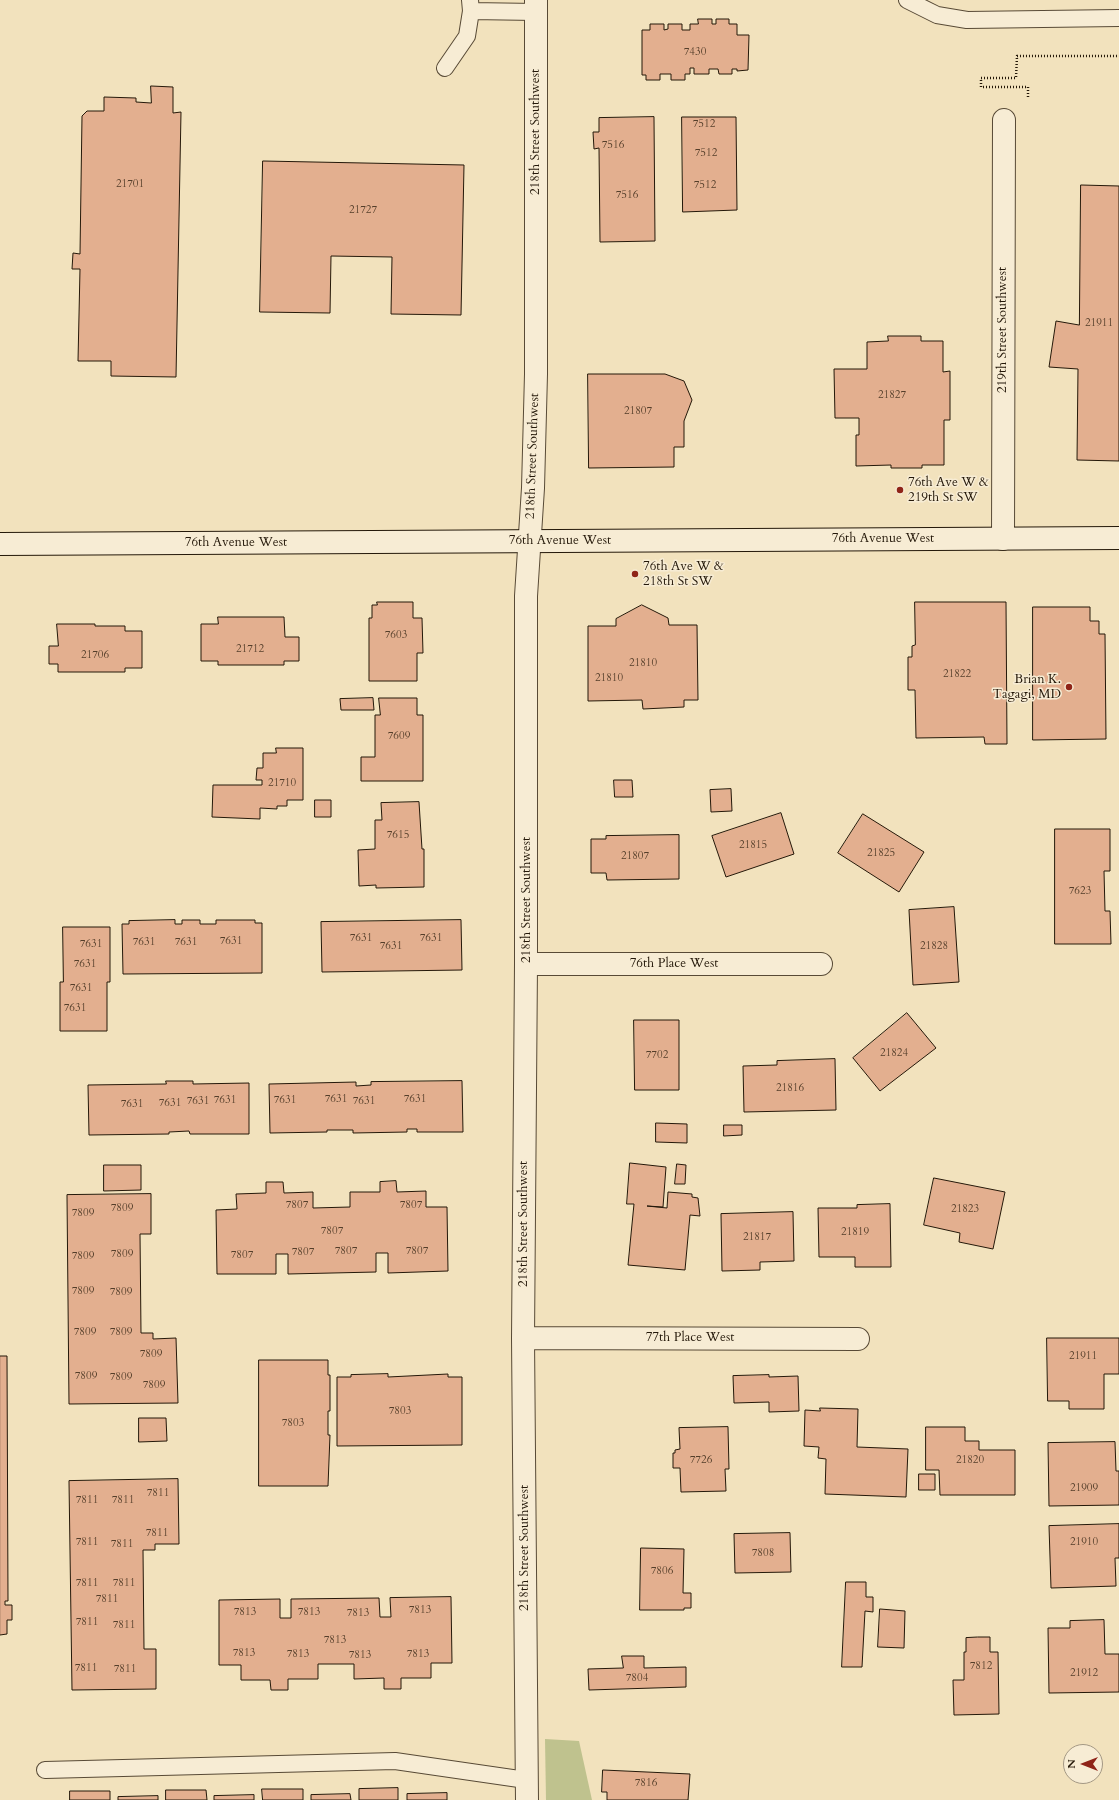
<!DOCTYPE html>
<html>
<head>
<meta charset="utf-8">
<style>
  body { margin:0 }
  #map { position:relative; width:1119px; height:1800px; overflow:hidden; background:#f2e2bd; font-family:Cardo,serif }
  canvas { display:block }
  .north { position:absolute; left:1063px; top:1744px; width:40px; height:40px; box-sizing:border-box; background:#f7ecd4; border:1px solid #a39783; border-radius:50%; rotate:270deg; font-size:11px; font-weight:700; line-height:16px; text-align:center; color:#241809 }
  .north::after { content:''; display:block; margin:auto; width:14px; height:18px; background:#8f2418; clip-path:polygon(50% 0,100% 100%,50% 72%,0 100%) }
</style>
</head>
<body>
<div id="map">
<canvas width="1119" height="1800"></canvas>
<div class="north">N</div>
</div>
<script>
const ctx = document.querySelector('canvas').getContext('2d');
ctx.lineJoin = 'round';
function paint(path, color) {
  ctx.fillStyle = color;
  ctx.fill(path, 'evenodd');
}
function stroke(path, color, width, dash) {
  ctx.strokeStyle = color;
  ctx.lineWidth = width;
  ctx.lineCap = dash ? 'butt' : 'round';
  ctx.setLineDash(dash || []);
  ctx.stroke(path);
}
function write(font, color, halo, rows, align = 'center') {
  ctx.font = font + ' Cardo,serif';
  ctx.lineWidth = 3;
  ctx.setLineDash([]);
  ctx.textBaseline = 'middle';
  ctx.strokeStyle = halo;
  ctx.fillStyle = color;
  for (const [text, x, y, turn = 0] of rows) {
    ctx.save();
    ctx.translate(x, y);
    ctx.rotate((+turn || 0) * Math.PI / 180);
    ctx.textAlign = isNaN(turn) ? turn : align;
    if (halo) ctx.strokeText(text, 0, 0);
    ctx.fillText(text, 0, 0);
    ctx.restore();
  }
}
paint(new Path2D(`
  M 545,1739 L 579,1741 L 592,1800 L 546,1800 Z`), '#bfc28e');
const building = new Path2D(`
  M 698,19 L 712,19 L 712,24 L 716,24 L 716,19 L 729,19 L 729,24 L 737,24 L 737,35 L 749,35 L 748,70 L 737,71 L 737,69 L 732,69 L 732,74 L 719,74 L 718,69 L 709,69 L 709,74 L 694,74 L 694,68 L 690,68 L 690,74 L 685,74 L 685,80 L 671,80 L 671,74 L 660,74 L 660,80 L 646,80 L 646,75 L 642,75 L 642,30 L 650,30 L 650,24 L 664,24 L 664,30 L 668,29 L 668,24 L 682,24 L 682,30 L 690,30 L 690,24 L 698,24 Z
  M 151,86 L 173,87 L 173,113 L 181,112 L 176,377 L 111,376 L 111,361 L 78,361 L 80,269 L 72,269 L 73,253 L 80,254 L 82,116 L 87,111 L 104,111 L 104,97 L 136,98 L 136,102 L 151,103 Z
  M 654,117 L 655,241 L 600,242 L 599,148 L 594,149 L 593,132 L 599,132 L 599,118 Z
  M 682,117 L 736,117 L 737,210 L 683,212 Z
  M 263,161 L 464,165 L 461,315 L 391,314 L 392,257 L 331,256 L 330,313 L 260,312 Z
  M 1081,185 L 1119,186 L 1119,461 L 1077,460 L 1078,369 L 1049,367 L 1056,321 L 1079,325 Z
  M 888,336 L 921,336 L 921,341 L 943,341 L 943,372 L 950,371 L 950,420 L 944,420 L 944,465 L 922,465 L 922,468 L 891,468 L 891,465 L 856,466 L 856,435 L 859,435 L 859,418 L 835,418 L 834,369 L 867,369 L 867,342 L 888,341 Z
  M 588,374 L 665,374 L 684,381 L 692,400 L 684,421 L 684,447 L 674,447 L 674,467 L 589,468 Z
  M 377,602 L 413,602 L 413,618 L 422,618 L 423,653 L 417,653 L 417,681 L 369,681 L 369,618 L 372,618 L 372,605 L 377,605 Z
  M 915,602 L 1006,602 L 1007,744 L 985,744 L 984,737 L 916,738 L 915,690 L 908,690 L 908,657 L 912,657 L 912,646 L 915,645 Z
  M 642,605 L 668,618 L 669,625 L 697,625 L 698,700 L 684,700 L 684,707 L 643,709 L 642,700 L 588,701 L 588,626 L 616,626 L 616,619 Z
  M 1033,607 L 1090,607 L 1090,621 L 1099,621 L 1099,634 L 1105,634 L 1106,739 L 1033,740 Z
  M 218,617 L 284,617 L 285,637 L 299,637 L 299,661 L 284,661 L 284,665 L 218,665 L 218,661 L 201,661 L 201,624 L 218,624 Z
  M 57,624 L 95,624 L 95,626 L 125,626 L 125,631 L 142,631 L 142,668 L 125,668 L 125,672 L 58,672 L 58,664 L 49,664 L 49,646 L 58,646 Z
  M 373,698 L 374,710 L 341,710 L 340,699 Z
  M 379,698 L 417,698 L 417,715 L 423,715 L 423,781 L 361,781 L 361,757 L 375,757 L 375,715 L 380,715 Z
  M 276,748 L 303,748 L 303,800 L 287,800 L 287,806 L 277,806 L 277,809 L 260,808 L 260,819 L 212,817 L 213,785 L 262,785 L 262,780 L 256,780 L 257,768 L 263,768 L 263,753 L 276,753 Z
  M 614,780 L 632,780 L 633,797 L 615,797 Z
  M 731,789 L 732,811 L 711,812 L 710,790 Z
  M 315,800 L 331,800 L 331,817 L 315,817 Z
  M 419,802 L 422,849 L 424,849 L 424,887 L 376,888 L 376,885 L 359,886 L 358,850 L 375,849 L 375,820 L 382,820 L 381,803 Z
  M 781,813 L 794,854 L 726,877 L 712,836 Z
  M 863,814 L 924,852 L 899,892 L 838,853 Z
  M 1055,829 L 1110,829 L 1110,871 L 1104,871 L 1105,911 L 1110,911 L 1111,944 L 1055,944 Z
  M 679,835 L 679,879 L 607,880 L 606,873 L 591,873 L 591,839 L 606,839 L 606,836 Z
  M 954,907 L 959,982 L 913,985 L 909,910 Z
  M 175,920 L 175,924 L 182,924 L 182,920 L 200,920 L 200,924 L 216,924 L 216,920 L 255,920 L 255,923 L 262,923 L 262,973 L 123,974 L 122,924 L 129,924 L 129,921 Z
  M 461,920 L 462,970 L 322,972 L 321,922 Z
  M 63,927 L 110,927 L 110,982 L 107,982 L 107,1031 L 60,1031 L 60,982 L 63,982 Z
  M 907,1013 L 936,1048 L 880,1091 L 853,1058 Z
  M 634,1020 L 679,1020 L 679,1090 L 635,1090 Z
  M 835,1059 L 836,1110 L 744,1112 L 743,1066 L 777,1065 L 777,1061 Z
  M 166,1081 L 193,1081 L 193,1084 L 249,1083 L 249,1134 L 190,1134 L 189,1131 L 169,1132 L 169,1134 L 89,1135 L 88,1085 L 166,1084 Z
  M 462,1081 L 463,1132 L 417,1132 L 417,1129 L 407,1129 L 407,1132 L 353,1133 L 353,1130 L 327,1130 L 327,1132 L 270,1133 L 269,1084 L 356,1082 L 356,1086 L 371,1085 L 371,1082 Z
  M 656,1123 L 687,1124 L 687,1143 L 656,1142 Z
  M 724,1125 L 742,1125 L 742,1135 L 724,1136 Z
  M 630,1163 L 666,1167 L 663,1207 L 647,1206 L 667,1208 L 668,1192 L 692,1194 L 692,1197 L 698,1198 L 700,1216 L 690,1215 L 685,1270 L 628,1265 L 634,1204 L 627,1204 Z
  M 677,1164 L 686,1165 L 685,1184 L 675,1184 Z
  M 104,1165 L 141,1165 L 141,1190 L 104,1191 Z
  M 934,1178 L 1005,1192 L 993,1249 L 959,1242 L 960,1233 L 924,1225 Z
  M 396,1181 L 397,1192 L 426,1191 L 426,1207 L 447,1207 L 448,1271 L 388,1273 L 388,1253 L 376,1253 L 376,1272 L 288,1274 L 288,1254 L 276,1254 L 276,1274 L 217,1274 L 216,1210 L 237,1209 L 236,1194 L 266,1193 L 266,1182 L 283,1182 L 284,1193 L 313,1192 L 313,1208 L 350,1207 L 350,1192 L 380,1192 L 380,1182 Z
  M 151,1194 L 151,1234 L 140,1234 L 141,1333 L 153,1333 L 153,1339 L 176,1338 L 178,1403 L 69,1404 L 67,1195 Z
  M 890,1204 L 891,1267 L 855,1267 L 855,1257 L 819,1257 L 818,1208 L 857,1208 L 857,1205 Z
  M 793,1212 L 794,1261 L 760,1262 L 760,1270 L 722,1271 L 721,1214 Z
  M 1047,1338 L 1119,1338 L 1119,1374 L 1104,1374 L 1104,1409 L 1069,1409 L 1069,1401 L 1048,1401 Z
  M 0,1356 L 7,1356 L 8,1601 L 5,1601 L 5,1605 L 12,1605 L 12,1620 L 7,1620 L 7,1634 L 0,1635 Z
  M 259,1360 L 328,1360 L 328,1375 L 330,1375 L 330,1411 L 328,1411 L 328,1435 L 330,1435 L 328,1486 L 259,1486 Z
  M 388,1374 L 388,1377 L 448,1374 L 448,1377 L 462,1377 L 462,1445 L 337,1446 L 337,1377 L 351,1377 L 351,1375 Z
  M 769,1375 L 769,1377 L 798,1376 L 799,1411 L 769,1412 L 769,1402 L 734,1403 L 733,1376 Z
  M 820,1408 L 858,1409 L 857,1447 L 908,1449 L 906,1497 L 825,1494 L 826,1459 L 818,1458 L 819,1447 L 804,1446 L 805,1410 L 820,1411 Z
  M 139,1418 L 166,1418 L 167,1441 L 139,1442 Z
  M 728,1427 L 729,1469 L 725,1469 L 726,1491 L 681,1492 L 680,1468 L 673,1468 L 673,1453 L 675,1453 L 675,1450 L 680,1449 L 679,1428 Z
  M 926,1427 L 965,1427 L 965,1441 L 979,1441 L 979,1450 L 1015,1450 L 1015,1495 L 940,1495 L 939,1470 L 926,1470 Z
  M 1115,1442 L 1116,1471 L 1119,1471 L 1119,1505 L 1049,1506 L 1048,1443 Z
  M 919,1474 L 935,1474 L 935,1490 L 919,1490 Z
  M 178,1479 L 179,1544 L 155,1544 L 155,1550 L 143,1550 L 144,1649 L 156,1649 L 156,1689 L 72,1690 L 69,1481 Z
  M 1119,1524 L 1119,1558 L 1115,1558 L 1116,1586 L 1051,1588 L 1049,1526 Z
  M 790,1533 L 791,1572 L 735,1573 L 734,1534 Z
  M 641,1548 L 684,1549 L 683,1593 L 691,1593 L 691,1608 L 684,1608 L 684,1610 L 640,1610 Z
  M 846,1582 L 866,1582 L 866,1597 L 873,1597 L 873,1612 L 865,1611 L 862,1667 L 842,1667 Z
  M 451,1597 L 452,1663 L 431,1663 L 431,1678 L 401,1678 L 401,1689 L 384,1689 L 384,1678 L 354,1679 L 354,1664 L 318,1664 L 318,1679 L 288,1679 L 288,1690 L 271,1690 L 270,1680 L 241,1680 L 241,1665 L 219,1665 L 219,1600 L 280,1599 L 280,1618 L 291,1618 L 291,1599 L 379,1598 L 380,1617 L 391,1617 L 390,1598 Z
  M 880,1609 L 905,1611 L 904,1648 L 878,1647 Z
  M 1104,1620 L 1105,1654 L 1119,1654 L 1119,1692 L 1049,1693 L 1048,1628 L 1070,1628 L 1070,1621 Z
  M 978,1637 L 990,1637 L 990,1652 L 998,1652 L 999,1714 L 954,1715 L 953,1680 L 964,1680 L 964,1652 L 966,1652 L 966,1638 Z
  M 622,1656 L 644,1656 L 644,1668 L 686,1667 L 686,1687 L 589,1690 L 588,1669 L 623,1668 Z
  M 603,1770 L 690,1774 L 688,1800 L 607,1800 L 607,1792 L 602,1792 Z
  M 398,1788 L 398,1800 L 359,1800 L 359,1789 Z
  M 262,1789 L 303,1789 L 303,1800 L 263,1800 Z
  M 166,1790 L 206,1790 L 207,1800 L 166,1800 Z
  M 70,1791 L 110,1791 L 110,1800 L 70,1800 Z
  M 447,1793 L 447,1800 L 407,1800 L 407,1794 Z
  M 350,1794 L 351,1800 L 311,1800 L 311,1795 Z
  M 254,1795 L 254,1800 L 214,1800 L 214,1796 Z
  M 158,1796 L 158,1800 L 118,1800 L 118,1797 Z`);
paint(building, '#e3af8f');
stroke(building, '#241809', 1);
const lane = new Path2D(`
  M 907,0 L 937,15 L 967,20 L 1119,18
  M 471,11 L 536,12
  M 445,68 L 467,36 L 471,11 L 470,0
  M 45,1770 L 395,1761 L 526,1780`);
const street = new Path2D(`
  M 1003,539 L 1004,120
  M 526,964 L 821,964
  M 523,1338 L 858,1339
  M 527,1800 L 523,1338 L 526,964 L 526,596 L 533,488 L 536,374 L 536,0`);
const secondary = new Path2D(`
  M 0,544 L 1119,538`);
stroke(lane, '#584a36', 18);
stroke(street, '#584a36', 24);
stroke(secondary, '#241809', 24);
stroke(new Path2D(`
  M 1028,97 L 1028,87 L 981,87 L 981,78 L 1016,78 L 1017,56 L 1119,56`), '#241809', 2.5, [1, 2]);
stroke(lane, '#f7ecd4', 16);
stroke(street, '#f7ecd4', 22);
stroke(secondary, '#f7ecd4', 22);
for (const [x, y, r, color] of [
  [900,490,4,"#8f2418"],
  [635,574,4,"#8f2418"],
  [1069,687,4,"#8f2418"]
]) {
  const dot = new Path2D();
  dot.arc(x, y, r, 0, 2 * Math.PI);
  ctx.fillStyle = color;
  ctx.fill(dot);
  stroke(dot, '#f7ecd4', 1.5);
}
write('11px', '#543e2a', null, [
  ["7430",695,52],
  ["7512",704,124],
  ["7516",613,145],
  ["7512",706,153],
  ["21701",130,184],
  ["7512",705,185],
  ["7516",627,195],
  ["21727",363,210],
  ["21911",1099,323],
  ["21827",892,395],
  ["21807",638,411],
  ["7603",396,635],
  ["21712",250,649],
  ["21706",95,655],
  ["21810",643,663],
  ["21822",957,674],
  ["21810",609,678],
  ["7609",399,736],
  ["21710",282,783],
  ["7615",398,835],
  ["21815",753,845],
  ["21825",881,853],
  ["21807",635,856],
  ["7623",1080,891],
  ["7631",361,938],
  ["7631",431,938],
  ["7631",231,941],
  ["7631",144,942],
  ["7631",186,942],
  ["7631",91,944],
  ["7631",391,946],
  ["21828",934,946],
  ["7631",85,964],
  ["7631",81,988],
  ["7631",75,1008],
  ["21824",894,1053],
  ["7702",657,1055],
  ["21816",790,1088],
  ["7631",336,1099],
  ["7631",415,1099],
  ["7631",225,1100],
  ["7631",285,1100],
  ["7631",198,1101],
  ["7631",364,1101],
  ["7631",170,1103],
  ["7631",132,1104],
  ["7807",297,1205],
  ["7807",411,1205],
  ["7809",122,1208],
  ["21823",965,1209],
  ["7809",83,1213],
  ["7807",332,1231],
  ["21819",855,1232],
  ["21817",757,1237],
  ["7807",346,1251],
  ["7807",417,1251],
  ["7807",303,1252],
  ["7809",122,1254],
  ["7807",242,1255],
  ["7809",83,1256],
  ["7809",83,1291],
  ["7809",121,1292],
  ["7809",85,1332],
  ["7809",121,1332],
  ["7809",151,1354],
  ["21911",1083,1356],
  ["7809",86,1376],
  ["7809",121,1377],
  ["7809",154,1385],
  ["7803",400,1411],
  ["7803",293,1423],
  ["7726",701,1460],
  ["21820",970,1460],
  ["21909",1084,1488],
  ["7811",158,1493],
  ["7811",87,1500],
  ["7811",123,1500],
  ["7811",157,1533],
  ["7811",87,1542],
  ["21910",1084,1542],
  ["7811",122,1544],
  ["7808",763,1553],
  ["7806",662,1571],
  ["7811",87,1583],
  ["7811",124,1583],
  ["7811",107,1599],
  ["7813",420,1610],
  ["7813",245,1612],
  ["7813",309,1612],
  ["7813",358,1613],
  ["7811",87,1622],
  ["7811",124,1625],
  ["7813",335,1640],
  ["7813",244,1653],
  ["7813",298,1654],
  ["7813",418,1654],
  ["7813",360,1655],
  ["7812",981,1666],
  ["7811",86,1668],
  ["7811",125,1669],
  ["21912",1084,1673],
  ["7804",637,1678],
  ["7816",646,1783]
]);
write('13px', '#241809', '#f7ecd4', [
  ["218th Street Southwest",536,132,-90],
  ["219th Street Southwest",1003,330,-90],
  ["218th Street Southwest",533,456,-88],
  ["76th Avenue West",883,539],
  ["76th Avenue West",560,541],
  ["76th Avenue West",236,543],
  ["218th Street Southwest",527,900,-90],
  ["76th Place West",674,964],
  ["218th Street Southwest",524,1224,-90],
  ["77th Place West",690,1338],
  ["218th Street Southwest",525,1548,-90]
]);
write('13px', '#241809', '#f7ecd4', [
  ["76th Ave W &",908,483],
  ["219th St SW",908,498],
  ["76th Ave W &",643,567],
  ["218th St SW",643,582],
  ["Brian K.",1061,680,"right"],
  ["Tagagi, MD",1061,695,"right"]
], 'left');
</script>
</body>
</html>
